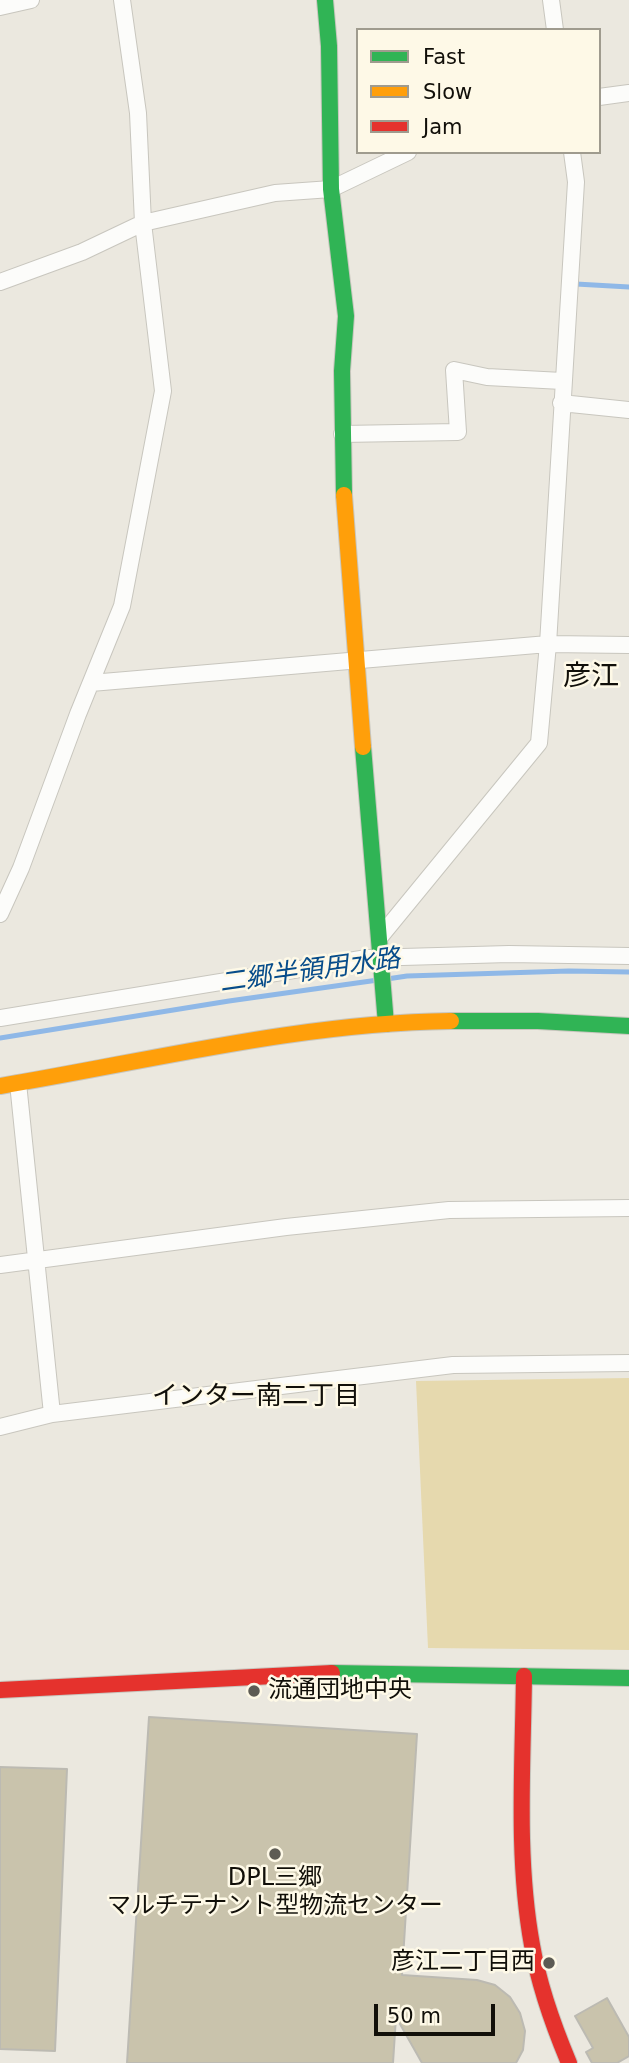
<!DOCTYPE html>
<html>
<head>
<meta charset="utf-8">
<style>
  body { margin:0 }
  #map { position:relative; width:629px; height:2063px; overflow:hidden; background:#ebe8df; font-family:"DejaVu Sans",sans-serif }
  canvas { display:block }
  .legend { position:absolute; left:356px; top:28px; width:245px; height:126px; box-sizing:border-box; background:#fef9e7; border:2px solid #9f9b8e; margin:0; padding:9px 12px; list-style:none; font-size:21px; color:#110f09 }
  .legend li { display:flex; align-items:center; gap:14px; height:35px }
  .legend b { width:35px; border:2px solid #9f9b8e }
  .scale { position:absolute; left:374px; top:2004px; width:121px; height:32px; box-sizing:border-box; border:4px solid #110f09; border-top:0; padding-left:9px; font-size:21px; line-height:24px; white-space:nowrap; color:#110f09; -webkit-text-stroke:5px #fef9e7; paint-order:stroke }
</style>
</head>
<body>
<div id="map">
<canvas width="629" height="2063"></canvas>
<ul class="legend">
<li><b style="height:9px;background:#30b455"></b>Fast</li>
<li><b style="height:9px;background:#ff9f0a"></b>Slow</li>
<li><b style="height:9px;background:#e5322d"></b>Jam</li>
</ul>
<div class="scale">50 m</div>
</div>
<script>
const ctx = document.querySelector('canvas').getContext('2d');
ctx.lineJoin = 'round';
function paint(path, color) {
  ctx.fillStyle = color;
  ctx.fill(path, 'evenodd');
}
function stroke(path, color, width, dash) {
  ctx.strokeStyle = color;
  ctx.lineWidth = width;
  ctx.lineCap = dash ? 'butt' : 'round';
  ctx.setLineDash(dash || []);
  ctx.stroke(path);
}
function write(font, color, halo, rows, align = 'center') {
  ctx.font = font + ' "DejaVu Sans","Noto Sans JP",sans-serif';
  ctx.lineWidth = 5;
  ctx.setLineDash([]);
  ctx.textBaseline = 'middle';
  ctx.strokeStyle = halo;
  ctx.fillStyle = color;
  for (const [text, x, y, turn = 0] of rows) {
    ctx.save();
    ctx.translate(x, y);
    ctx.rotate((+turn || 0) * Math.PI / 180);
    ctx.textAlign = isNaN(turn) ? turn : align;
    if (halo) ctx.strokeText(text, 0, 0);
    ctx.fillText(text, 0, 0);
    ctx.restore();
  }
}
paint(new Path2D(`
  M 629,1378 L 629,1650 L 428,1648 L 416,1381 Z`), '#e6d9ae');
stroke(new Path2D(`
  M 576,284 L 629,287
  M 387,979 L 407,976 L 569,971 L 629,972
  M 0,1038 L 229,1001 L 378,980`), '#8fb8e7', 5);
const building = new Path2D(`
  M 149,1717 L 417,1734 L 402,1975 L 477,1980 L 495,1985 L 510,1997 L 520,2013 L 525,2031 L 523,2050 L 516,2063 L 422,2063 L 396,2017 L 393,2063 L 127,2063 Z
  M 0,1767 L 67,1769 L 55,2051 L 0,2049 Z
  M 607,1998 L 629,2037 L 629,2056 L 617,2063 L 592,2063 L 586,2052 L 593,2048 L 575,2016 Z`);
paint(building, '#c9c3ac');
stroke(building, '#bcbab2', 2);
const street = new Path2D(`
  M 551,0 L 555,30
  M 0,7 L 31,0
  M 599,97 L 629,93
  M 0,282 L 82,252 L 143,223 L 275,193 L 331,189 L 408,152
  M 561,403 L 629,410
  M 342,434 L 458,432 L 454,370 L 487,377 L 562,381
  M 91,683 L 548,644 L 629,645
  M 0,914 L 21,868 L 78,714 L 122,606 L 163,391 L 143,223 L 138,113 L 122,0
  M 380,937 L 539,743 L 548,644 L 576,182 L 572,152
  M 0,1018 L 367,958 L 509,954 L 629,956
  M 18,1083 L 52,1414
  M 0,1265 L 286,1227 L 449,1210 L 629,1208
  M 0,1427 L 52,1414 L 453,1365 L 629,1363`);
const fast = new Path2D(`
  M 325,0 L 329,46 L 331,189 L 346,316 L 342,371 L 344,495
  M 363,747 L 386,1024
  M 451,1021 L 538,1021 L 629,1026
  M 332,1673 L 629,1678`);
const slow = new Path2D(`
  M 344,495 L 363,747
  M 0,1086 C 150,1061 298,1023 451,1021`);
const jam = new Path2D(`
  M 524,1676 C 523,1765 516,1857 532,1945 C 539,1986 553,2025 569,2063
  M 0,1690 L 332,1673`);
stroke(street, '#c8c6be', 18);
stroke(fast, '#c8c6be', 18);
stroke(slow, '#c8c6be', 18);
stroke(jam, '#c8c6be', 18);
stroke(street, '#fcfcfa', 16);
stroke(fast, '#30b455', 16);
stroke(slow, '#ff9f0a', 16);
stroke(jam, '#e5322d', 16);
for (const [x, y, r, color] of [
  [254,1691,7,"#5d5b54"],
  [275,1854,7,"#5d5b54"],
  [549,1963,7,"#5d5b54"]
]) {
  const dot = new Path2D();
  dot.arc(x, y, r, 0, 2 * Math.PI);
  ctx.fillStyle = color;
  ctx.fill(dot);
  stroke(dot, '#fef9e7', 2.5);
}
write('24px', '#110f09', '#fef9e7', [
  ["流通団地中央",268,1691],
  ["DPL三郷",275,1879,"center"],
  ["マルチテナント型物流センター",275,1907,"center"],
  ["彦江二丁目西",535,1963,"right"]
], 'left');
write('italic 26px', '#074c8a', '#fef9e7', [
  ["二郷半領用水路",310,972,-8]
]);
write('26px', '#110f09', '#fef9e7', [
  ["インター南二丁目",256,1397]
]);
write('28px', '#110f09', '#fef9e7', [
  ["彦江",591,678]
]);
</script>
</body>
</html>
